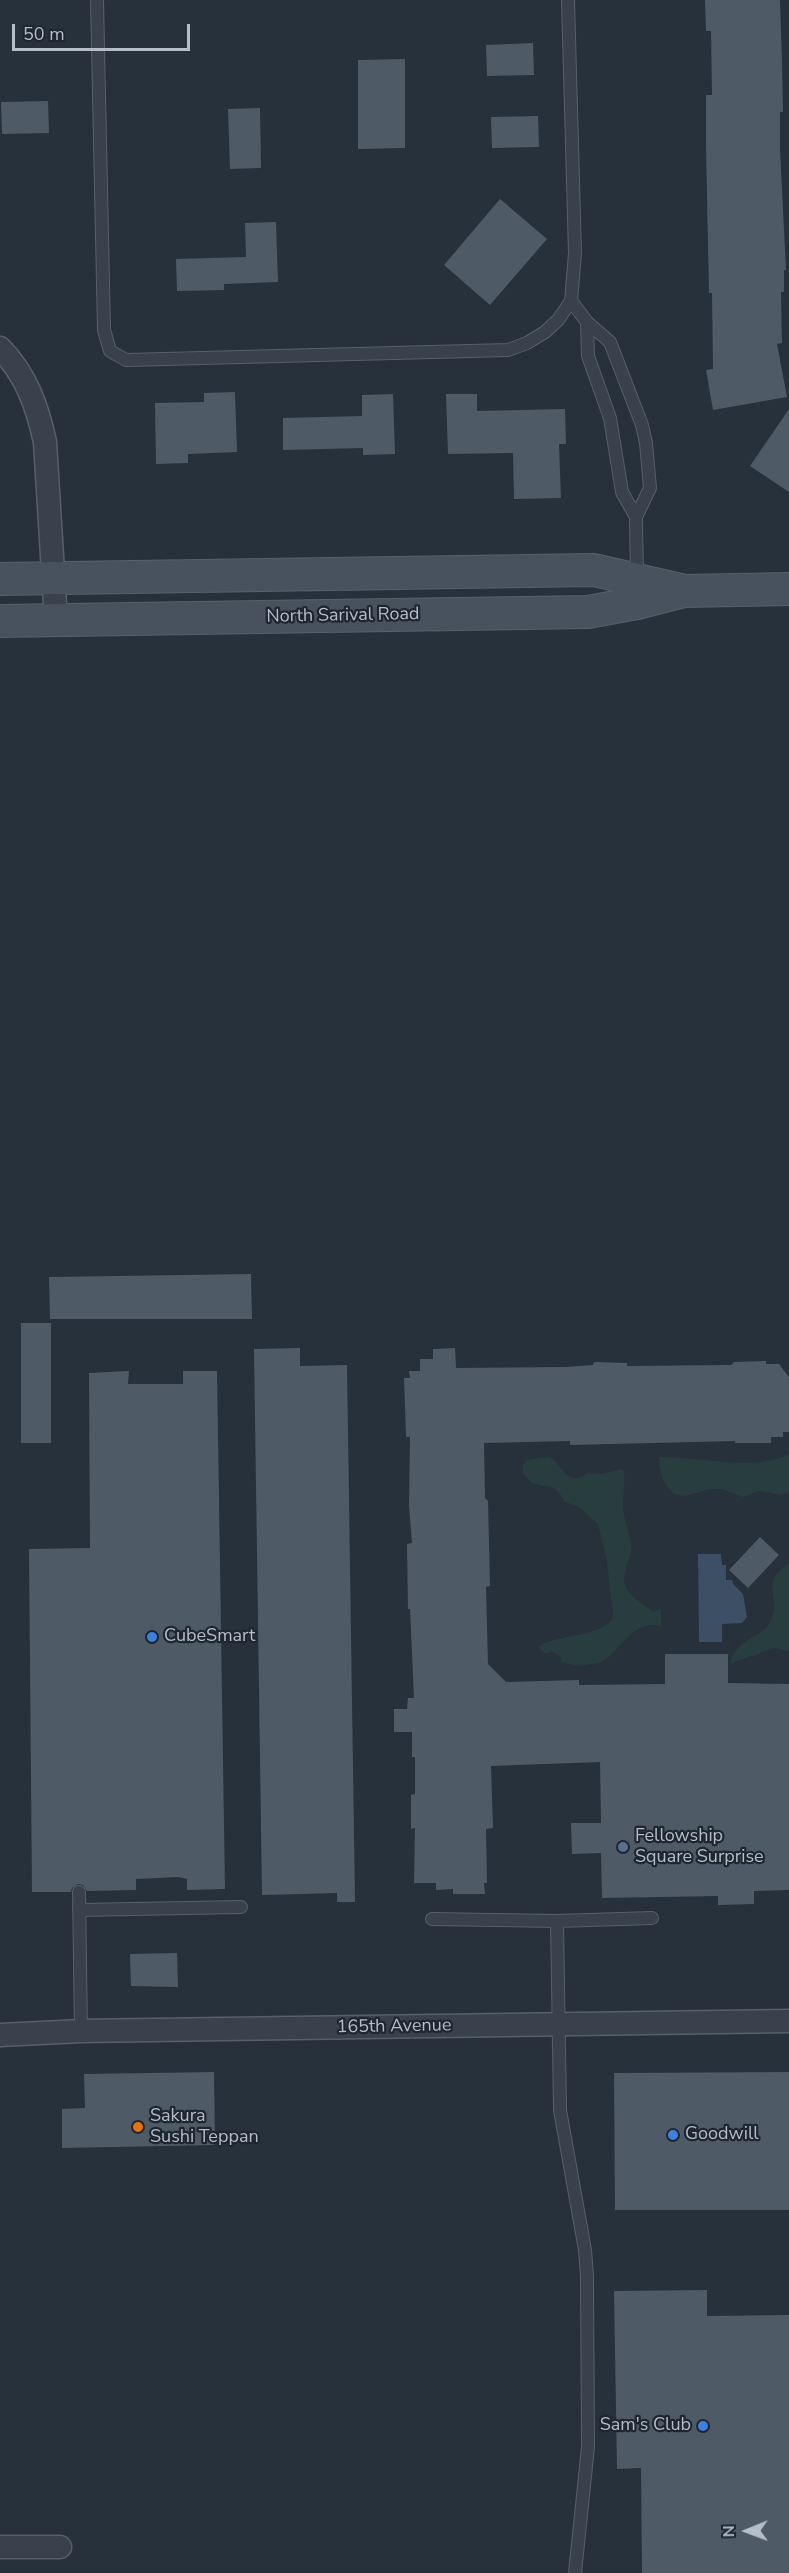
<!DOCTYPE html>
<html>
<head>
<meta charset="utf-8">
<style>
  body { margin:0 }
  #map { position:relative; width:789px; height:2573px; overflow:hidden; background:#26313c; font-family:"Nunito Sans",sans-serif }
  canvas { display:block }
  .north { position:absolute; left:717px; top:2501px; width:60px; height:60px; -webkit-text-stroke:4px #1e2731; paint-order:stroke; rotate:269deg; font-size:16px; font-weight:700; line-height:24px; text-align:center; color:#b5bdc8 }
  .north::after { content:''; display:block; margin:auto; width:21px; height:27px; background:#b5bdc8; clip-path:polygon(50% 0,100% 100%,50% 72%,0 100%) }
  .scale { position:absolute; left:12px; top:24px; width:178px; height:27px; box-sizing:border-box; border:3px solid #b5bdc8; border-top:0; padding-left:8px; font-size:18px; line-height:21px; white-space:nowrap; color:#b5bdc8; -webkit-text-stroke:4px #1e2731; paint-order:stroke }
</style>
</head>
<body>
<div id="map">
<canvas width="789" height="2573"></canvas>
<div class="north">N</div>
<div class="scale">50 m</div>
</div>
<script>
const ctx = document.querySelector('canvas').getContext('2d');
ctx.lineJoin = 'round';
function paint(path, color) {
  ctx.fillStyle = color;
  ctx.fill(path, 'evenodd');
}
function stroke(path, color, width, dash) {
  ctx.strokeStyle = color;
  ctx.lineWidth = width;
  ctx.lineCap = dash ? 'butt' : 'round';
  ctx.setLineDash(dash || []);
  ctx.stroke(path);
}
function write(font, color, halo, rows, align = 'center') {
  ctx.font = font + ' "Nunito Sans",sans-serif';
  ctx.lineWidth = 4.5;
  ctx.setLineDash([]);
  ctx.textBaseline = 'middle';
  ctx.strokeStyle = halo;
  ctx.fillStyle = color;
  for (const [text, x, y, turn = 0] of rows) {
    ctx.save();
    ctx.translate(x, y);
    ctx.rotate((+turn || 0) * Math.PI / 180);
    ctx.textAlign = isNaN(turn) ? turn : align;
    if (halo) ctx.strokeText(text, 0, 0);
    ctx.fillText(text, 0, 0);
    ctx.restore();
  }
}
paint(new Path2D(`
  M 789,1454 L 789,1492 L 781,1495 L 760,1491 L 743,1497 L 723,1489 L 709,1489 L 686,1496 L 676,1495 C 662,1484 660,1474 659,1457 C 694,1456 759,1472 789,1454 Z
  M 550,1457 C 561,1465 570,1489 587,1473 L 601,1474 L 623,1469 C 627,1484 621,1498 624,1514 C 626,1529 634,1541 630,1556 C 627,1565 621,1577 626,1587 C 631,1598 645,1606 654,1612 L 661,1608 L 661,1626 C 631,1619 622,1651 600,1663 L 578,1666 L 561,1662 L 562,1657 L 552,1652 L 546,1654 L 538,1647 C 561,1633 591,1639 611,1621 L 613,1615 L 607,1561 L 598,1524 L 579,1507 L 565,1502 C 555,1482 549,1489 532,1483 L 523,1473 L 523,1466 L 527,1460 Z
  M 789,1563 L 789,1651 L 774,1648 L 730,1664 C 737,1637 763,1638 771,1621 C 783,1595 757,1585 789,1563 Z`), '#283e3e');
paint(new Path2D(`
  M 698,1554 L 721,1554 L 722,1565 L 726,1565 L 726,1580 L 732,1580 L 733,1584 L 743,1594 L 747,1617 L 742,1623 L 722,1624 L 722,1642 L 699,1642 Z`), '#3c4f64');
paint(new Path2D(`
  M 705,0 L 780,0 L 782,62 L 783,112 L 780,112 L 780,149 L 786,270 L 784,270 L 784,292 L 781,292 L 782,343 L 777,344 L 787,397 L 713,410 L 706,370 L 713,369 L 712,293 L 709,293 L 706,147 L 706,95 L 712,95 L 711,31 L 706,31 Z
  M 533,43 L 534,75 L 487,76 L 486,45 Z
  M 405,59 L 405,148 L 358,149 L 358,60 Z
  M 48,101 L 49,133 L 2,134 L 1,102 Z
  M 260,108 L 261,168 L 230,169 L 228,109 Z
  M 538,116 L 539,147 L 492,148 L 491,117 Z
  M 500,199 L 547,239 L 490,305 L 444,265 Z
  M 276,222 L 278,282 L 224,284 L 224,290 L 177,291 L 176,259 L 246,257 L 245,223 Z
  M 235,392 L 237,452 L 188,454 L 188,463 L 156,464 L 155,403 L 204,402 L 204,393 Z
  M 393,394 L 395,454 L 363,455 L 363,448 L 283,450 L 283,418 L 362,416 L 362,395 Z
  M 446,394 L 477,394 L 477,411 L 565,409 L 566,444 L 559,444 L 561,498 L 514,499 L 513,453 L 448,454 Z
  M 789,409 L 789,492 L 750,466 Z
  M 251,1274 L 252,1319 L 50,1319 L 49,1277 Z
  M 21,1323 L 51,1323 L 51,1443 L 21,1443 Z
  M 300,1348 L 300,1366 L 347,1365 L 355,1902 L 337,1902 L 337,1893 L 262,1895 L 254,1349 Z
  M 455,1348 L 456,1368 L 566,1367 L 593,1365 L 594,1362 L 627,1363 L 627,1366 L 731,1365 L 734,1362 L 766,1361 L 766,1364 L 779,1364 L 789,1377 L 789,1432 L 783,1432 L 783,1437 L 771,1437 L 771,1443 L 735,1443 L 735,1441 L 570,1445 L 570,1441 L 484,1443 L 485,1498 L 488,1501 L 490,1586 L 486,1587 L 488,1664 L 506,1682 L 579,1680 L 579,1685 L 665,1684 L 665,1654 L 728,1654 L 728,1683 L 789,1684 L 789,1890 L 754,1891 L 754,1904 L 718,1905 L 718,1896 L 602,1898 L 601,1853 L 572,1854 L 571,1823 L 601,1823 L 600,1762 L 491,1766 L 493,1828 L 486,1829 L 487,1883 L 484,1883 L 485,1894 L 453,1894 L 453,1889 L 436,1890 L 436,1883 L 414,1883 L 415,1828 L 411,1829 L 411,1795 L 415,1794 L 415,1757 L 412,1757 L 412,1732 L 394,1732 L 394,1709 L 407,1709 L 408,1698 L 414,1698 L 410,1609 L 408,1609 L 407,1544 L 412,1543 L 409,1506 L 410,1437 L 406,1437 L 404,1378 L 410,1378 L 409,1371 L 420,1371 L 420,1359 L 433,1359 L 433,1349 Z
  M 129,1371 L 128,1384 L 183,1384 L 183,1371 L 217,1371 L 225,1889 L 187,1890 L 187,1879 L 178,1877 L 136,1879 L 136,1890 L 87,1891 L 83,1885 L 78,1884 L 72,1888 L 71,1892 L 32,1892 L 29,1549 L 90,1548 L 89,1373 Z
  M 760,1537 L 779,1555 L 748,1588 L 729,1570 Z
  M 177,1953 L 178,1987 L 131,1986 L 130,1954 Z
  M 214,2072 L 215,2145 L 62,2148 L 62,2109 L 85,2108 L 84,2074 Z
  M 789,2072 L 789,2210 L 615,2210 L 614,2073 Z
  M 707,2290 L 707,2316 L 789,2315 L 789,2573 L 642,2573 L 641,2468 L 617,2469 L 614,2291 Z`), '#4f5a67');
const lane = new Path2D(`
  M 97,0 L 104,330 L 110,351 L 126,360 L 508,350 L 527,343 L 545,332 L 558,320 L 571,301 L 575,253 L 568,0
  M 571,301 L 587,322
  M 636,517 L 650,488 L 646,443 L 642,425 L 610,342 L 587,322 L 588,356 L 610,418 L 622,492 L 636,517 L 637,578
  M 79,1892 L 81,2031
  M 79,1910 L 241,1907
  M 432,1919 L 557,1921 L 652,1918
  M 557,1921 L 560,2110 L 585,2250 L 587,2276 L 588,2447 L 575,2573`);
const street = new Path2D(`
  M 0,348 C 26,375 37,405 45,442 L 56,621
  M 0,2035 L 81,2031 L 789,2021
  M 0,2547 L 60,2547`);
const secondary = new Path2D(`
  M 0,579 L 594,570 L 681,590
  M 0,621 L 588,612 L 637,603 L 684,591 L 789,589`);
stroke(lane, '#57606a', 14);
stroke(street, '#57606a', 25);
stroke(secondary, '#57606a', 34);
stroke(lane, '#39424c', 12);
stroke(street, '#39424c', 22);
stroke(secondary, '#48525f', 32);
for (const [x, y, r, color] of [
  [152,1637,6,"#3f7fe0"],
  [623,1847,6,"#5c6f8a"],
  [138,2127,6,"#e8710a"],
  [673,2135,6,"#3f7fe0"],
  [703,2426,6,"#3f7fe0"]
]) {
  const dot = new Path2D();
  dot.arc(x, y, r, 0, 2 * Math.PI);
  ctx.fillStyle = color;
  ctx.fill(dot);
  stroke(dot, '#1e2731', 2);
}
write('18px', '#b5bdc8', '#1e2731', [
  ["North Sarival Road",343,616,-1],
  ["165th Avenue",394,2027,-1]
]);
write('18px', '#b5bdc8', '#1e2731', [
  ["CubeSmart",164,1637],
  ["Fellowship",635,1837],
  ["Square Surprise",635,1858],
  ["Sakura",150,2117],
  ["Sushi Teppan",150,2138],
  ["Goodwill",685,2135],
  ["Sam's Club",691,2426,"right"]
], 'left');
</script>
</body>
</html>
